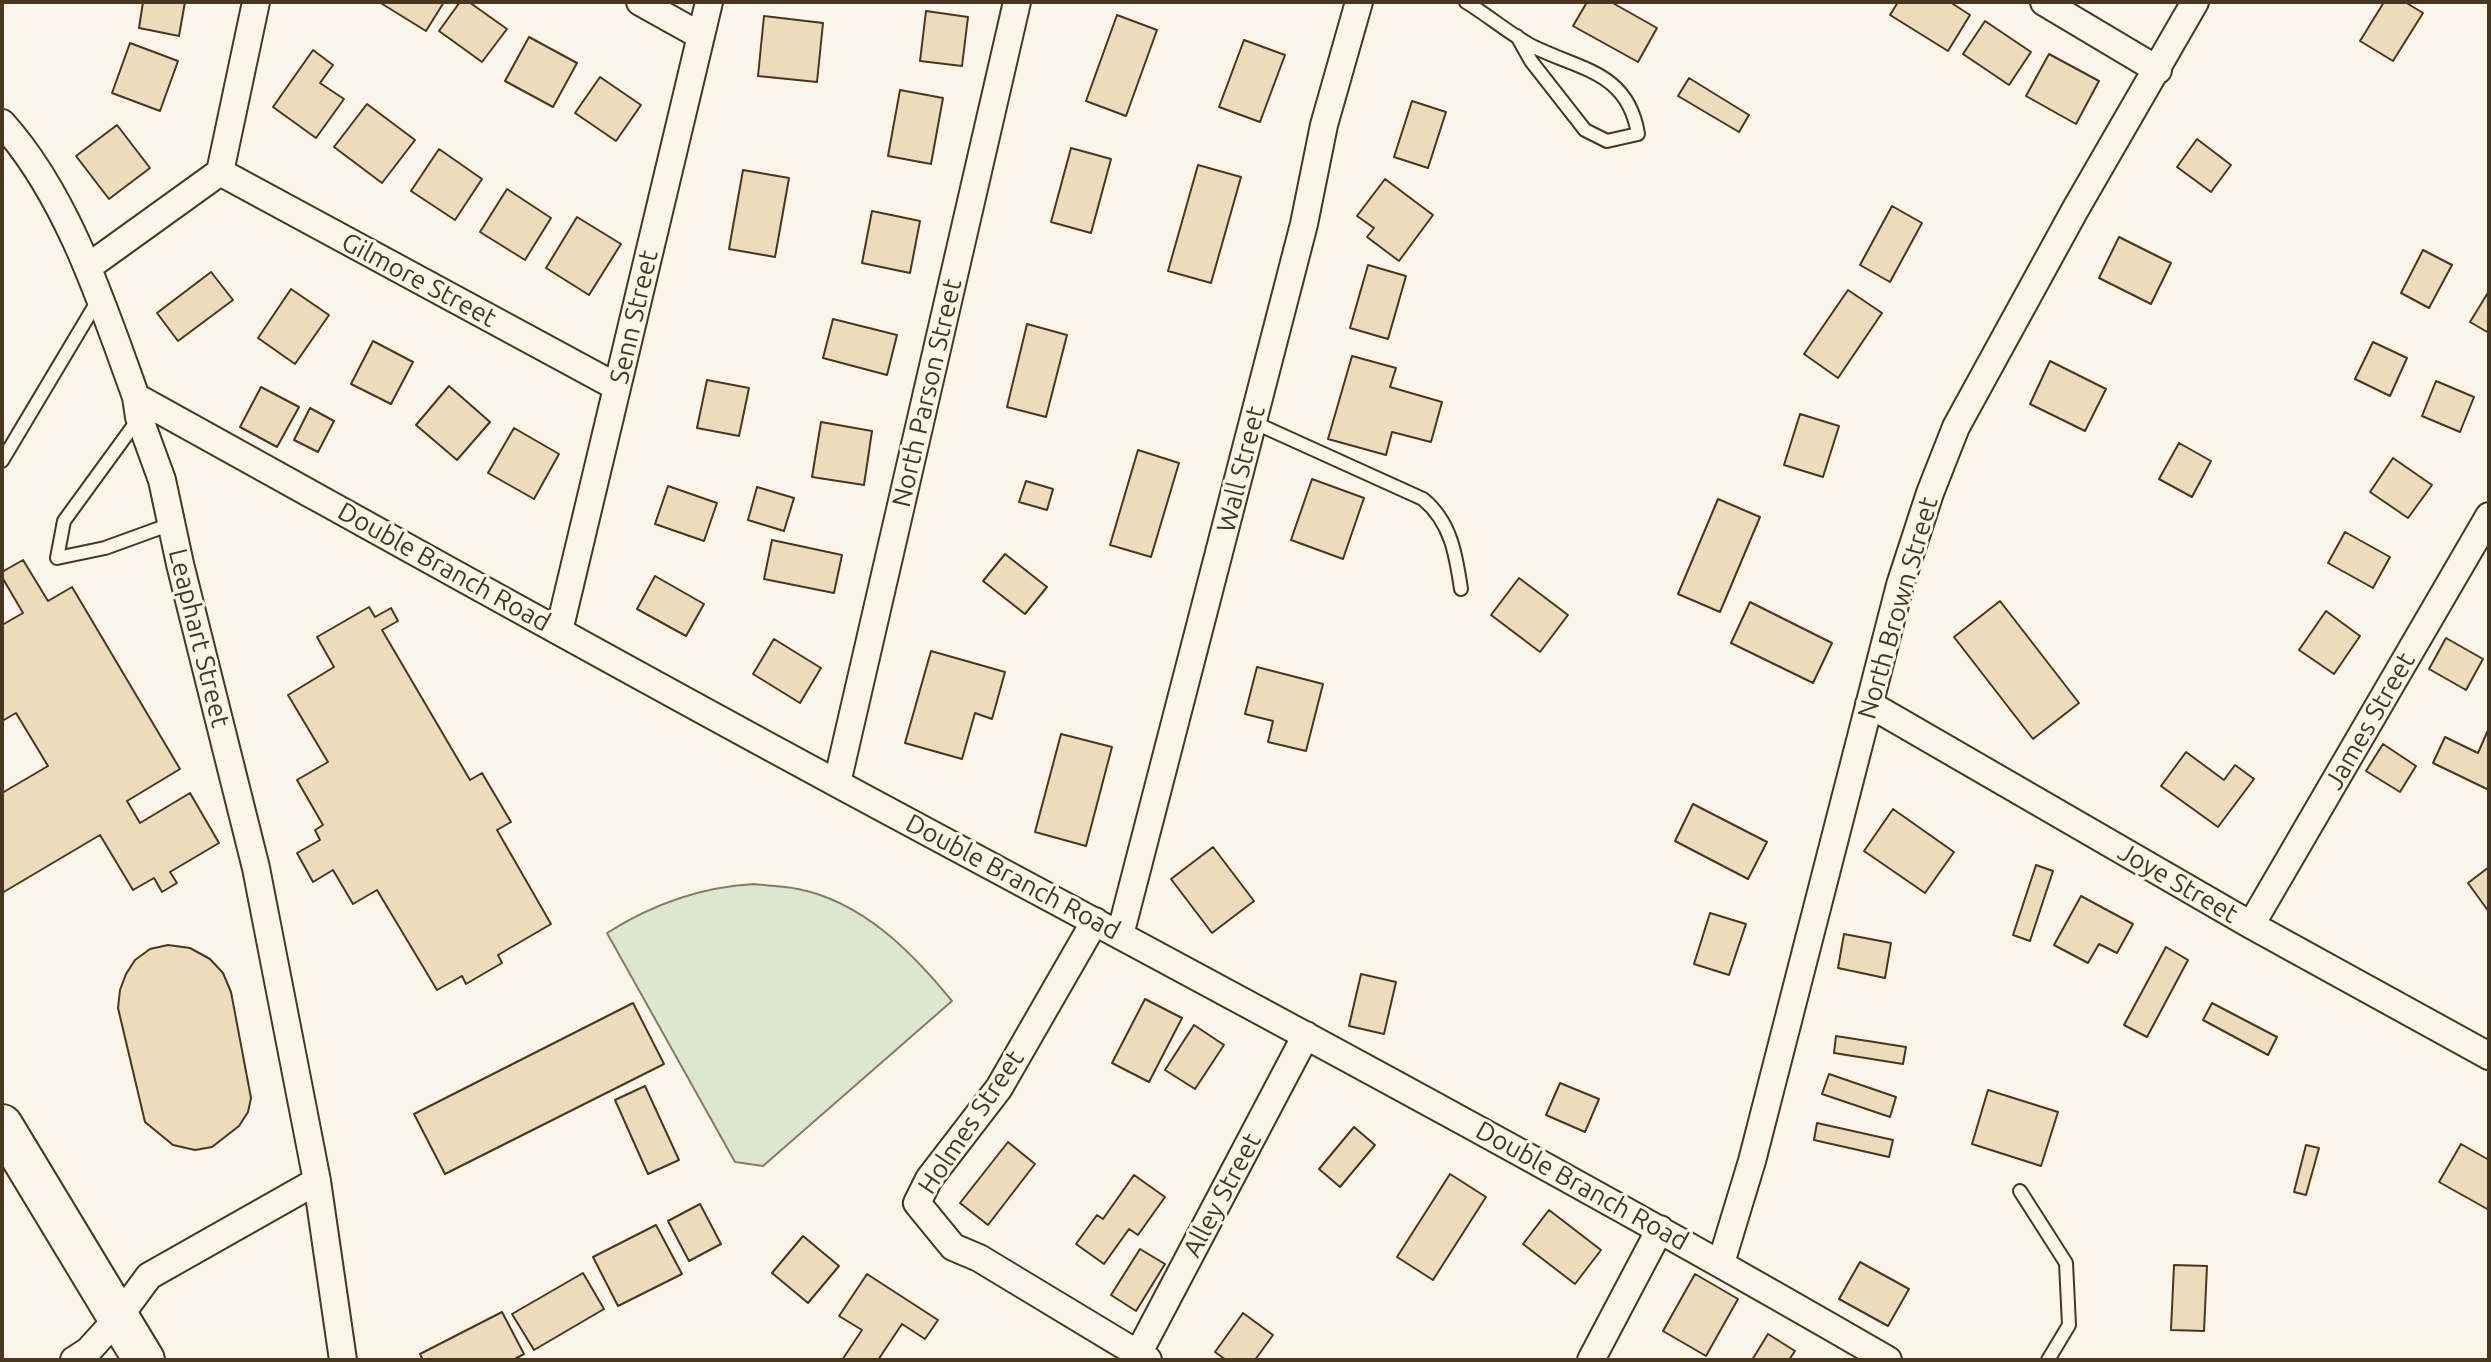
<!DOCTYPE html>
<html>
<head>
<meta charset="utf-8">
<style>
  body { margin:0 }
  #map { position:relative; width:2491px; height:1362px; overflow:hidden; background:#fbf6e9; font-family:Ubuntu,sans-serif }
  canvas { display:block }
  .frame { position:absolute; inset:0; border:4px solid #4a3520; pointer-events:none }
</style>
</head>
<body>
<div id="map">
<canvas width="2491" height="1362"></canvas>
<div class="frame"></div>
</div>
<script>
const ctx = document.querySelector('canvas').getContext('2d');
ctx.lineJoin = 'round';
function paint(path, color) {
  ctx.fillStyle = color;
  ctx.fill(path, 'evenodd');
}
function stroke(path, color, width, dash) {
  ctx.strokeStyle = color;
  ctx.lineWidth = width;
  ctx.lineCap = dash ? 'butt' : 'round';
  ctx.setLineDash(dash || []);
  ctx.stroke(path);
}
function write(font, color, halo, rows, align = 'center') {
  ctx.font = font + ' Ubuntu,sans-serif';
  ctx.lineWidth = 6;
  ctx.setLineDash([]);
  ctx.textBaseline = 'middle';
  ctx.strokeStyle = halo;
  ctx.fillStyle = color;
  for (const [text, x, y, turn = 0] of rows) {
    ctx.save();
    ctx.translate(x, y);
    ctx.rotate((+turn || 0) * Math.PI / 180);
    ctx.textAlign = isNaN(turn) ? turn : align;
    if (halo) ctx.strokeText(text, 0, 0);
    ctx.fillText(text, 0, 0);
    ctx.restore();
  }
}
const green = new Path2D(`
  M 754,884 C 769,886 784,886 798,889 C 863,902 912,952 952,1001 L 763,1166 L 735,1162 L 607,933 C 651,905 701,887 754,884 Z`);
paint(green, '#dce7d0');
stroke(green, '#887966', 2);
const building = new Path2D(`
  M 143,2 L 185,2 L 179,36 L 139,28 Z
  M 379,2 L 444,2 L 426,31 Z
  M 460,2 L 469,2 L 507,29 L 482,62 L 439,31 Z
  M 1587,2 L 1611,2 L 1657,28 L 1638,62 L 1573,26 Z
  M 1898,2 L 1950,2 L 1970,15 L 1948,51 L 1890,15 Z
  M 2384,2 L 2405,2 L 2423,13 L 2393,61 L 2360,41 Z
  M 926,11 L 968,17 L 962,66 L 920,61 Z
  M 1117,15 L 1157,30 L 1126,116 L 1086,101 Z
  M 764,16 L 823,23 L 817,82 L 758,76 Z
  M 1985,21 L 2031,52 L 2009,85 L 1963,54 Z
  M 529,37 L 577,63 L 553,107 L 505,81 Z
  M 1244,40 L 1285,55 L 1260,122 L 1219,107 Z
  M 130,43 L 178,61 L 160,111 L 112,93 Z
  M 313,50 L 333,65 L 320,83 L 344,99 L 316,138 L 273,107 Z
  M 2049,54 L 2099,81 L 2076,124 L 2026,96 Z
  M 600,77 L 641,105 L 616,141 L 575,113 Z
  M 1689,78 L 1749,115 L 1739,132 L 1678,96 Z
  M 900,90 L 943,98 L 931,164 L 888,156 Z
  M 1412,101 L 1446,112 L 1428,168 L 1394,157 Z
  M 367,104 L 415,140 L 382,183 L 334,147 Z
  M 117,125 L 150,168 L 109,199 L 76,156 Z
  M 2197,139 L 2231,165 L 2211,192 L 2177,167 Z
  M 1071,148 L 1111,159 L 1091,233 L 1051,222 Z
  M 439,149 L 482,179 L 455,220 L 411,191 Z
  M 1198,165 L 1241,177 L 1211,283 L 1168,271 Z
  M 743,170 L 789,178 L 775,257 L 729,249 Z
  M 1385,179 L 1433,215 L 1399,261 L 1367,237 L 1374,228 L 1357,216 Z
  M 507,189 L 551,218 L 525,260 L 480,232 Z
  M 1892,206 L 1922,223 L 1890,282 L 1860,265 Z
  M 872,211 L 920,221 L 910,273 L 862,263 Z
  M 577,217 L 621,244 L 589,295 L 546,268 Z
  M 2119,237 L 2171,263 L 2151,304 L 2099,278 Z
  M 2423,250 L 2452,265 L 2429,308 L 2401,293 Z
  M 1368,265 L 1406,276 L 1388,339 L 1350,328 Z
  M 211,272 L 233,300 L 178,341 L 157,313 Z
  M 291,289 L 329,315 L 295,364 L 258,338 Z
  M 1848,290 L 1882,313 L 1838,378 L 1804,354 Z
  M 2489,291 L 2489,333 L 2470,322 Z
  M 833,319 L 897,335 L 887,375 L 823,358 Z
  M 1027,324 L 1067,335 L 1046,417 L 1007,407 Z
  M 373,341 L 413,362 L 391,404 L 351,384 Z
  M 2373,342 L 2407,358 L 2390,396 L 2355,379 Z
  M 1352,356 L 1396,368 L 1390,387 L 1442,402 L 1431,442 L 1392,432 L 1386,455 L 1328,439 Z
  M 2050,361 L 2106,389 L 2085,431 L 2030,404 Z
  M 707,380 L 749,388 L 739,436 L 697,428 Z
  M 2436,381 L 2474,397 L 2460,432 L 2422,416 Z
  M 449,386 L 490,422 L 457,460 L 416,425 Z
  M 261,387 L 299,407 L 277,447 L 240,427 Z
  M 310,408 L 334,421 L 318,452 L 294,440 Z
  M 1800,414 L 1839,426 L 1823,477 L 1784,465 Z
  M 821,422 L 872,431 L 864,485 L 812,477 Z
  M 514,428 L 559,454 L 534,499 L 488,473 Z
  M 2179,443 L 2211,461 L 2192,497 L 2159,479 Z
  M 1138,450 L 1179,463 L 1151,557 L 1110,545 Z
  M 2393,458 L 2432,485 L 2408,518 L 2370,492 Z
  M 1312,479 L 1364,498 L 1343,559 L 1291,540 Z
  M 1026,481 L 1053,489 L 1047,510 L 1019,502 Z
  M 668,486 L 717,503 L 704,541 L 655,524 Z
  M 757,487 L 794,498 L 784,531 L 748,520 Z
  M 1718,499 L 1760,517 L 1720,612 L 1678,594 Z
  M 2345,532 L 2390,557 L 2373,588 L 2328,563 Z
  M 772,540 L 842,555 L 834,593 L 764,579 Z
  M 1005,554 L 1047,587 L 1025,614 L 983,581 Z
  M 23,560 L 48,601 L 72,587 L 180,769 L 127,801 L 140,823 L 190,793 L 219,843 L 170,872 L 177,883 L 162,892 L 154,878 L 133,890 L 100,835 L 2,893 L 2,793 L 48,766 L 16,713 L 2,721 L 2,625 L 23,613 L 2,577 L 2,572 Z
  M 655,576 L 704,604 L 686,636 L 637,609 Z
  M 1519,578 L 1568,615 L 1540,652 L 1491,615 Z
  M 2000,601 L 2079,703 L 2033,739 L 1954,637 Z
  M 1750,602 L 1832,643 L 1813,683 L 1731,643 Z
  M 369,607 L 375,617 L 391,608 L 398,621 L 382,630 L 470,780 L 482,773 L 511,822 L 497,830 L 551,924 L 498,955 L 502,963 L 466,984 L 462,976 L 437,990 L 377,890 L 353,904 L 333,870 L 313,882 L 297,853 L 320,840 L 315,830 L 323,825 L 297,780 L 328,762 L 288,695 L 334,667 L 317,637 Z
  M 2326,611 L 2360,636 L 2334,674 L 2299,650 Z
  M 2446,638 L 2483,659 L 2466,690 L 2429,669 Z
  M 774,639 L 821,668 L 800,703 L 753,674 Z
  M 931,651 L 1005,672 L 992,719 L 975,713 L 962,759 L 905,743 Z
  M 1257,667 L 1323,684 L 1306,751 L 1268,742 L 1273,721 L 1245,714 Z
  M 2488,730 L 2489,790 L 2433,763 L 2445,737 L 2478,753 Z
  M 1061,734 L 1112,747 L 1086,846 L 1035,832 Z
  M 2383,744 L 2416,766 L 2400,792 L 2366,771 Z
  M 2186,752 L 2224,780 L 2235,765 L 2254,779 L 2218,827 L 2161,786 Z
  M 1693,804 L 1767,842 L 1748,879 L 1675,841 Z
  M 1893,809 L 1954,852 L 1925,893 L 1864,851 Z
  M 1213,847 L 1254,901 L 1212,933 L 1171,879 Z
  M 2036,865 L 2053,871 L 2030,941 L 2013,935 Z
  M 2489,867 L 2489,912 L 2468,883 Z
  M 2081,896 L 2133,924 L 2117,953 L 2099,944 L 2088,963 L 2054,945 Z
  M 1710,913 L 1746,924 L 1729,975 L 1694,964 Z
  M 1844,934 L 1891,943 L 1885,978 L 1838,968 Z
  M 168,945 L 190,948 L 210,959 L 223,973 L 231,992 L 251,1098 L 248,1112 L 239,1126 L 212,1147 L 195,1150 L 173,1145 L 145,1122 L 118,1008 L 120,990 L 126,974 L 135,960 L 150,949 Z
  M 2166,947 L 2188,960 L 2147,1037 L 2124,1025 Z
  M 1361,974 L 1396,982 L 1384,1034 L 1349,1026 Z
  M 1145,999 L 1182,1018 L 1149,1082 L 1112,1063 Z
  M 633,1003 L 664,1064 L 445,1174 L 414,1114 Z
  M 2212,1003 L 2277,1037 L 2268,1055 L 2203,1020 Z
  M 1194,1025 L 1224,1045 L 1195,1089 L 1165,1070 Z
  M 1836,1036 L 1906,1047 L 1903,1064 L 1834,1053 Z
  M 1829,1074 L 1896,1097 L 1890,1117 L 1822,1094 Z
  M 1560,1083 L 1599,1099 L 1585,1132 L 1546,1115 Z
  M 645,1086 L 679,1160 L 648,1174 L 615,1100 Z
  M 1988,1090 L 2058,1112 L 2041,1166 L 1972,1144 Z
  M 1817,1123 L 1893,1140 L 1889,1157 L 1814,1140 Z
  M 1354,1127 L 1375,1145 L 1340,1187 L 1319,1169 Z
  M 1008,1142 L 1035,1164 L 988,1225 L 960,1203 Z
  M 2461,1144 L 2489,1160 L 2489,1210 L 2439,1182 Z
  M 2306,1145 L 2319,1148 L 2306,1195 L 2294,1192 Z
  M 1450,1174 L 1486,1197 L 1433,1280 L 1397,1257 Z
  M 1134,1175 L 1165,1197 L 1138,1235 L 1129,1229 L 1104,1264 L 1076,1244 L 1097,1215 L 1103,1219 Z
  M 700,1204 L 721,1244 L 689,1261 L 668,1221 Z
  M 1549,1210 L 1601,1250 L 1575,1284 L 1523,1244 Z
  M 656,1225 L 682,1274 L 618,1306 L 593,1257 Z
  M 803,1236 L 839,1266 L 808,1303 L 772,1273 Z
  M 1140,1249 L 1165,1264 L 1136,1311 L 1111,1295 Z
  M 1860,1262 L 1909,1289 L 1888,1326 L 1839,1299 Z
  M 2174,1265 L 2207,1266 L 2204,1331 L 2171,1330 Z
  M 583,1273 L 604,1309 L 534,1350 L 512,1314 Z
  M 867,1274 L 938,1320 L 925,1339 L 902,1324 L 878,1360 L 842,1360 L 862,1330 L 839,1316 Z
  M 1695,1274 L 1738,1299 L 1706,1356 L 1663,1331 Z
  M 502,1312 L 524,1354 L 513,1360 L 423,1360 L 420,1354 Z
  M 1243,1313 L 1273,1335 L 1255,1360 L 1226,1360 L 1215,1352 Z
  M 1768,1334 L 1795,1351 L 1789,1360 L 1752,1360 Z`);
paint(building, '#ecdcbc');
stroke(building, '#4a3520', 2);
const lane = new Path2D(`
  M 1466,2 C 1489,16 1511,35 1534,47 C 1581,70 1628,72 1638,134 L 1607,141 L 1585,130 L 1531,61 L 1517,36
  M 139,418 L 64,521 L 57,558 L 105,548 L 171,524
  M 1253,422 L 1423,499 C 1451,522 1456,555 1461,589
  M 2,461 L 98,300
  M 2020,1191 L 2066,1263 L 2069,1325 L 2048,1360`);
const street = new Path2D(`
  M 640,2 L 701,36
  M 2044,2 L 2158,70
  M 2,123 C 68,196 103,306 136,397 L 139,417 L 162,480 L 180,564 L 256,868 L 317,1181 L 343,1360
  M 220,172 L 617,387
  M 88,267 L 220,172 L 256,2
  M 136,397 C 371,527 604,658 840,785 C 1191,974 1543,1160 1888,1360
  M 559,631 L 709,2
  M 1869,704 L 2251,925 L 2489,1056
  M 837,783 L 1017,2
  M 1095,921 L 999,1088 L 929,1179 L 917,1203 L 953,1247 L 979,1258 L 1148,1360
  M 2251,925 L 2489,516
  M 1120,935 L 1304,224 L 1324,125 L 1359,2
  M 1721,1263 L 1752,1161 L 1900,585 L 1930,493 L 1956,427 L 2075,210 L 2195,2
  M 1138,1354 L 1306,1035
  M 74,1360 L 88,1351 L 118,1318 L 149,1276 L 317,1181
  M 1591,1360 L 1660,1229`);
const primary = new Path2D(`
  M 2,1125 L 144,1360`);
stroke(lane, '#4a3520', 16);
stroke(street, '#4a3520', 30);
stroke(primary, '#4a3520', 44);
stroke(lane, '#fbf6e9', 12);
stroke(street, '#fbf6e9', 26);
stroke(primary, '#fbf6e9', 40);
write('26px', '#4a3520', '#fbf6e9', [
  ["Gilmore Street",419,280,28],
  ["Senn Street",634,317,-77],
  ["North Parson Street",927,393,-77],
  ["Wall Street",1241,469,-76],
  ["Double Branch Road",444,567,29],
  ["North Brown Street",1898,608,-74],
  ["Leaphart Street",199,638,76],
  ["James Street",2370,721,-60],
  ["Double Branch Road",1013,877,28],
  ["Joye Street",2178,883,30],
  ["Holmes Street",971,1122,-56],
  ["Double Branch Road",1582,1186,29],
  ["Alley Street",1222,1195,-62]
]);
</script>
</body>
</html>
